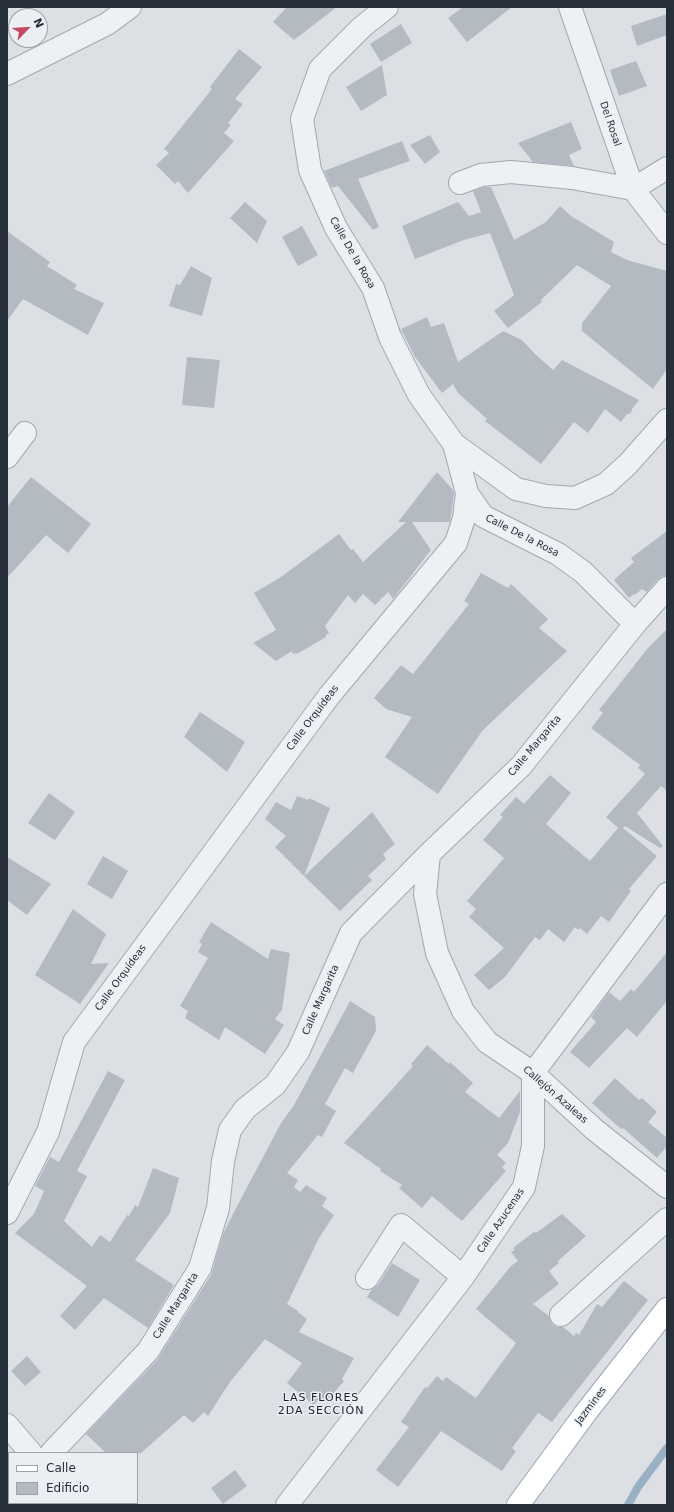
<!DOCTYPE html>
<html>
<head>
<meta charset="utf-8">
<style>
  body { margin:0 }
  #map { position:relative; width:674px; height:1512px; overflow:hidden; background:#dce0e5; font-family:"DejaVu Sans",sans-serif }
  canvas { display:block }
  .frame { position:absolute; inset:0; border:8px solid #272f3b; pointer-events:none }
  .legend { position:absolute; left:8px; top:1452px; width:130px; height:52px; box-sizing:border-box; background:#ebeff3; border:1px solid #9da2a9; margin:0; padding:5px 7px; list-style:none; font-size:12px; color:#272f3b }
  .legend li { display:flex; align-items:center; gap:8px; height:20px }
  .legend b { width:20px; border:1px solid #9da2a9 }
  .north { position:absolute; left:8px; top:8px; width:40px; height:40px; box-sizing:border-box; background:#ebeff3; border:1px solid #9da2a9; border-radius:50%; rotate:65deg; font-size:11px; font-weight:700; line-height:16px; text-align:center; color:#272f3b }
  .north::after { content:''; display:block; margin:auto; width:14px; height:18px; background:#c64560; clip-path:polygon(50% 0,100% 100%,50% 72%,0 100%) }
</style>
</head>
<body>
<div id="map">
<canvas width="674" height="1512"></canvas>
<div class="frame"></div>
<ul class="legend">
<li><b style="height:5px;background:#fff"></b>Calle</li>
<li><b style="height:11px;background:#b3bac2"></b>Edificio</li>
</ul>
<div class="north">N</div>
</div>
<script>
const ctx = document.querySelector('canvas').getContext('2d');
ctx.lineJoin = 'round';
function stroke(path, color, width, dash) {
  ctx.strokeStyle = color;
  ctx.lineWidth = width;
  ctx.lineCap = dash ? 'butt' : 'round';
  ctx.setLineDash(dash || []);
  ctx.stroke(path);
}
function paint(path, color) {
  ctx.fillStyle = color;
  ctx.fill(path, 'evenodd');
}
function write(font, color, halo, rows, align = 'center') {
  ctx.font = font + ' "DejaVu Sans",sans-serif';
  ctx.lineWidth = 3;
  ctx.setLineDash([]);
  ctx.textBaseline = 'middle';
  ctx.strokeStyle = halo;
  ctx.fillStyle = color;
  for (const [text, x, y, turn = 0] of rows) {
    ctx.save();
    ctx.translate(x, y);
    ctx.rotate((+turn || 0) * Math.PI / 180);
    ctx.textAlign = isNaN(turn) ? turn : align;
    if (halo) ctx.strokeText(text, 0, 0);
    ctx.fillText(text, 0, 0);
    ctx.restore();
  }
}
stroke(new Path2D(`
  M 628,1505 L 638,1487 L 667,1448`), '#98b0c4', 8);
paint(new Path2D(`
  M 287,7 L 337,7 L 294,40 L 273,22 Z
  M 463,7 L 512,7 L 467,42 L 448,18 Z
  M 667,14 L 667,35 L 637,46 L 631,26 Z
  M 401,24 L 412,43 L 381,62 L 370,44 Z
  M 239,49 L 262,67 L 235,99 L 243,104 L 228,123 L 231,125 L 224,133 L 234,141 L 188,193 L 178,181 L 175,184 L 156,165 L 169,153 L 164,149 L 212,89 L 210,87 Z
  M 636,61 L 647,86 L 619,96 L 610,70 Z
  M 382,65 L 387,95 L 361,111 L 346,87 Z
  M 571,122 L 582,149 L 569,155 L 574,166 L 533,162 L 518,143 Z
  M 430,135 L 440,152 L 425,164 L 410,145 Z
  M 402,141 L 410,161 L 358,179 L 379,227 L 373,230 L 338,186 L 332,188 L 324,171 Z
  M 484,187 L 491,187 L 514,240 L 546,222 L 560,206 L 571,216 L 614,242 L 611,252 L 627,260 L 667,271 L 667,369 L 653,389 L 582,331 L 582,323 L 611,286 L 577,265 L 541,300 L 542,302 L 508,328 L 494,311 L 514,295 L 490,233 L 464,240 L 415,259 L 402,226 L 458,202 L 469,216 L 481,212 L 473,191 Z
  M 245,202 L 267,221 L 257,243 L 230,218 Z
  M 302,226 L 318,255 L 298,266 L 282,237 Z
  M 7,231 L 50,262 L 47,266 L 77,285 L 74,289 L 104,303 L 88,335 L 23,299 L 7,321 Z
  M 191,266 L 212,278 L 202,316 L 169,306 L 176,284 L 180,285 Z
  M 427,317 L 431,327 L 444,323 L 458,362 L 503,331 L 522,340 L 535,354 L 553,370 L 562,360 L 639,400 L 632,409 L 631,413 L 627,414 L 621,422 L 605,409 L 588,433 L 574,422 L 541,464 L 485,421 L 487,419 L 458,393 L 453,384 L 442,393 L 415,357 L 401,329 Z
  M 187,357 L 220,360 L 214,408 L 182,405 Z
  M 437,472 L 453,490 L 454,494 L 450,522 L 412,522 L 431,550 L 393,599 L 388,592 L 375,605 L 363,594 L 355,603 L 348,595 L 325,626 L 329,633 L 326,635 L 326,637 L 297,654 L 296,653 L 293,654 L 292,651 L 276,661 L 253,643 L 276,630 L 254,593 L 281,577 L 339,534 L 351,550 L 353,549 L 363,562 L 406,522 L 398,522 Z
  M 31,477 L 91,524 L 68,553 L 46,535 L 7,578 L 7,507 Z
  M 667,531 L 667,576 L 663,576 L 658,579 L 647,592 L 642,589 L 635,595 L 634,594 L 629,598 L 614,580 L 634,562 L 631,558 Z
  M 481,573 L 508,588 L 511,584 L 548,619 L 539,628 L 567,651 L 483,730 L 438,794 L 385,757 L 412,717 L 386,709 L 374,698 L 401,665 L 413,674 L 469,604 L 464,601 Z
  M 667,629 L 667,791 L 661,786 L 637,813 L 663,846 L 660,848 L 625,826 L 623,828 L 657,856 L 629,889 L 631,891 L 609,922 L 601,916 L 587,934 L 580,928 L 578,930 L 575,927 L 564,942 L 548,929 L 540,940 L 535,937 L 505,977 L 489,990 L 474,975 L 504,948 L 469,917 L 476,909 L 467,901 L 504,858 L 483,840 L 503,817 L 500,815 L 516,797 L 524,804 L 550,775 L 571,793 L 546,824 L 590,861 L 618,828 L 606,817 L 645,774 L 638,768 L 640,765 L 591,728 L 603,713 L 599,710 L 648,648 Z
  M 200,712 L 245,742 L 227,772 L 184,737 Z
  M 49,793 L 75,812 L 55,840 L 28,823 Z
  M 297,796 L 308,800 L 309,798 L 330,808 L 304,876 L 275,847 L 286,836 L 265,819 L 276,802 L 291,810 Z
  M 372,812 L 395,844 L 383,854 L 386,859 L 368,876 L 372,880 L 340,911 L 304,876 Z
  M 103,856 L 128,871 L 112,899 L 87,884 Z
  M 7,857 L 51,884 L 27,915 L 7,900 Z
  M 73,909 L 106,934 L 91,964 L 109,963 L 80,1004 L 35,975 Z
  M 211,922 L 268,959 L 271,949 L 290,953 L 282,1010 L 275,1019 L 284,1025 L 265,1054 L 225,1027 L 219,1040 L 185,1018 L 188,1011 L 180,1006 L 208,958 L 198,952 L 202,944 L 199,942 Z
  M 667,952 L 667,1001 L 637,1037 L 627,1028 L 589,1068 L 570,1052 L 596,1022 L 591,1017 L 609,992 L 620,1001 L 631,989 L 634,992 Z
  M 350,1001 L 375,1017 L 376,1031 L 353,1073 L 345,1068 L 325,1104 L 336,1111 L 322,1137 L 318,1135 L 287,1173 L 298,1180 L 294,1187 L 300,1192 L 306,1185 L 327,1198 L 322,1206 L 334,1215 L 319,1238 L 287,1304 L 298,1311 L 298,1312 L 307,1319 L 299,1332 L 354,1358 L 342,1379 L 344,1381 L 326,1402 L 320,1397 L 314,1405 L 287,1383 L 302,1363 L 265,1339 L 230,1382 L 208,1416 L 204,1412 L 193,1423 L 184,1415 L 141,1453 L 106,1453 L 86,1434 L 157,1360 L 211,1275 L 223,1234 L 233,1214 L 281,1123 L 294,1105 Z
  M 427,1045 L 449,1064 L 450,1062 L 473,1083 L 465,1092 L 499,1118 L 520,1091 L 520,1112 L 508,1143 L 497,1155 L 506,1163 L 502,1167 L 506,1171 L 462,1221 L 432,1196 L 422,1208 L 399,1188 L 402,1185 L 380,1171 L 381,1169 L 344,1143 L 413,1066 L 411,1064 Z
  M 108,1071 L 125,1080 L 77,1171 L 87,1176 L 64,1221 L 92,1247 L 100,1235 L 110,1242 L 127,1215 L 129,1216 L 135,1205 L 138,1207 L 153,1168 L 179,1178 L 170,1213 L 135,1260 L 174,1285 L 148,1328 L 104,1298 L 75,1330 L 60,1316 L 87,1286 L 15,1233 L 34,1214 L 44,1191 L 35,1186 L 50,1157 L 59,1162 Z
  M 615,1078 L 639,1100 L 642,1098 L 657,1112 L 648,1122 L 667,1138 L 667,1146 L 657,1158 L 623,1128 L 621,1129 L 592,1103 Z
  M 562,1214 L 586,1236 L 558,1261 L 559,1263 L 549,1271 L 559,1284 L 533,1304 L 549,1316 L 552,1324 L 557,1327 L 563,1327 L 574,1336 L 576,1333 L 579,1335 L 597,1304 L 602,1307 L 624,1281 L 648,1300 L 552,1422 L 538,1413 L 512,1448 L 516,1451 L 502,1471 L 441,1431 L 398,1487 L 376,1470 L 409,1427 L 401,1422 L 425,1387 L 427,1388 L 437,1376 L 443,1381 L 446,1377 L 476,1398 L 516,1343 L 476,1309 L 511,1266 L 518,1261 L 511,1252 L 515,1250 L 513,1248 L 534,1232 L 536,1233 Z
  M 392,1263 L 420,1280 L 398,1317 L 367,1297 L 372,1289 L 378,1285 Z
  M 27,1356 L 41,1372 L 25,1386 L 11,1371 Z
  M 235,1470 L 247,1486 L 223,1504 L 211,1488 Z`), '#b3bac2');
const minor = new Path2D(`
  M 387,7 L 362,27 L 320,69 L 302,119 L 310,170 L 336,228 L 373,288 L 390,337 L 419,395 L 454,444 L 516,489 L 546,496 L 575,498 L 606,484 L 628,464 L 667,420
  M 570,7 L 633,189 L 667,233
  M 7,74 L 107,24 L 130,7
  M 460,183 L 481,175 L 511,172 L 572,178 L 633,189 L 667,168
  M 7,457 L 25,433
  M 467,493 L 483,516 L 558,554 L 583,572 L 635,624
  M 429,854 L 425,894 L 437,953 L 463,1011 L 487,1042 L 533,1073 L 595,1130 L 667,1187
  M 7,1213 L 48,1132 L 74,1042 L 329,696 L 456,543 L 464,518 L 467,493 L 454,444
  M 367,1278 L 401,1225 L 463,1277
  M 561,1315 L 667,1219
  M 7,1425 L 31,1453
  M 51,1453 L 148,1351 L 200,1268 L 218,1208 L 223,1161 L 230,1130 L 245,1109 L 275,1085 L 298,1052 L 351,933 L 429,854 L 521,766 L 635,624 L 667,588
  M 7,1499 L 9,1497
  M 287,1505 L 463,1277 L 524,1187 L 533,1146 L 533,1073 L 667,894`);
const major = new Path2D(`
  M 518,1505 L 587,1411 L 667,1309`);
stroke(minor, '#a2a7af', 24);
stroke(major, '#9ca5b0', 24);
stroke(minor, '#eef1f4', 22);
stroke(major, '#fff', 22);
write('10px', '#272f3b', '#ebeff3', [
  ["Del Rosal",610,124,71],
  ["Calle De la Rosa",352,253,60],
  ["Calle De la Rosa",522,536,27],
  ["Calle Orquídeas",313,718,-53],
  ["Calle Margarita",535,746,-50],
  ["Calle Orquídeas",121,978,-54],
  ["Calle Margarita",321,1000,-66],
  ["Callejón Azaleas",555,1095,41],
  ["Calle Azucenas",501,1221,-56],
  ["Calle Margarita",176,1306,-58],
  ["Jazmines",591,1406,-53]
]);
ctx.letterSpacing = '1px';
write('11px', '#19202b', '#ebeff3', [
  ["LAS FLORES",321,1398],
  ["2DA SECCIÓN",321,1411]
]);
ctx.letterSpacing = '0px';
</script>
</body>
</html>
